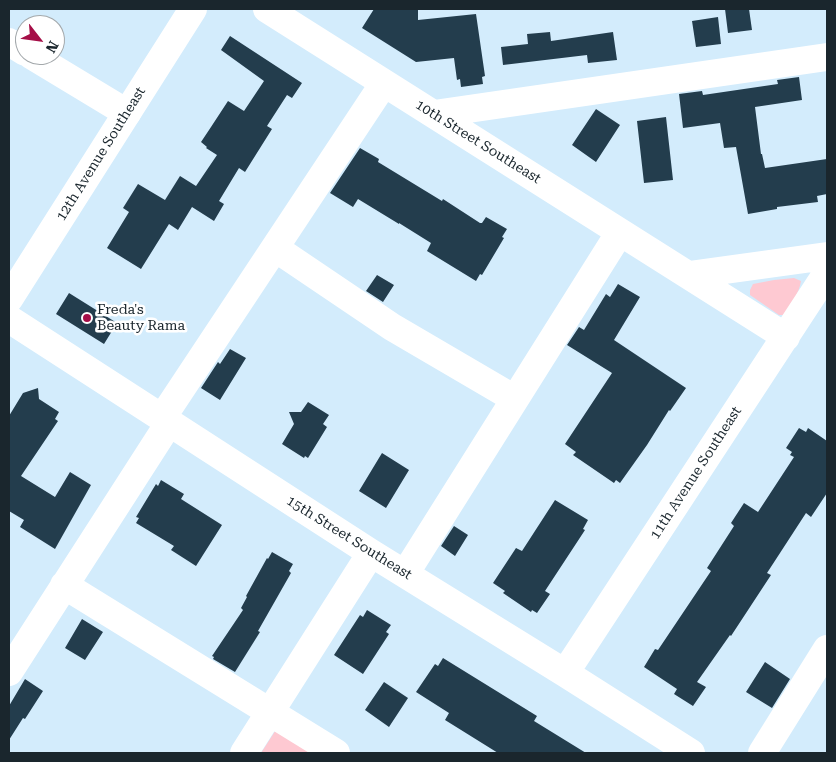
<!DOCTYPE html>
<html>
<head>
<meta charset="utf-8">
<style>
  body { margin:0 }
  #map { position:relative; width:836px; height:762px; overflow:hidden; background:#d3ecfc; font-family:"Roboto Serif",serif }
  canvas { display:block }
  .frame { position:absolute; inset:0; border:10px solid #1a262d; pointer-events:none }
  .north { position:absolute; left:15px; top:15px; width:50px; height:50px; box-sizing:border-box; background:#fff; border:1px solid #a3a8ab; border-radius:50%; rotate:120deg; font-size:14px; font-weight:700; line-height:20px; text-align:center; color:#1a262d }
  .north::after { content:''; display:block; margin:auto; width:18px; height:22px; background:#a50e47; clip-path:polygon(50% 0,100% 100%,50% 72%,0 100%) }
</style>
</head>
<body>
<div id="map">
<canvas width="836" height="762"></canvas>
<div class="frame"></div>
<div class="north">N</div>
</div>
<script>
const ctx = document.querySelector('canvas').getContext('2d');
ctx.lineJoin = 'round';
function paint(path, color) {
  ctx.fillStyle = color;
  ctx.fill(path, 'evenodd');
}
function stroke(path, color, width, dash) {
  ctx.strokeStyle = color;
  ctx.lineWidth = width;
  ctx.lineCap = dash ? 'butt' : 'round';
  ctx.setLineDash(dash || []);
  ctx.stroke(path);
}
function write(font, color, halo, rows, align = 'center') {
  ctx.font = font + ' "Roboto Serif",serif';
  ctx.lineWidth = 5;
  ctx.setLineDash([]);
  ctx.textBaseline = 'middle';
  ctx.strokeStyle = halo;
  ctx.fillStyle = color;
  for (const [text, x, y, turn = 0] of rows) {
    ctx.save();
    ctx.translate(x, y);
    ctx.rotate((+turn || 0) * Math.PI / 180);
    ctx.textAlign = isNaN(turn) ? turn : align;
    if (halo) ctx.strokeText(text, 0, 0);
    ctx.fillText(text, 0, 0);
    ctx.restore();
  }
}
paint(new Path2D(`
  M 794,278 L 801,281 C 799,294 791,304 784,315 L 779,315 L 750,295 L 750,290 L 753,284 L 774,280 Z
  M 279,725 L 323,753 L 261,753 Z`), '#fec9d2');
paint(new Path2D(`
  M 374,9 L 418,9 L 418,20 L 476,14 L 485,76 L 482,77 L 483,84 L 461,87 L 460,79 L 457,80 L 454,58 L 416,62 L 362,28 Z
  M 725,9 L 749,9 L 752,30 L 728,33 Z
  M 718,17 L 721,44 L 696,47 L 692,21 Z
  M 550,32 L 551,41 L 613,32 L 617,60 L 588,63 L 587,55 L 503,65 L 501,47 L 528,44 L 527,34 Z
  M 230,36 L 302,83 L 292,98 L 287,95 L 267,126 L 272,129 L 245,172 L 239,168 L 219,201 L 224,204 L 214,221 L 192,207 L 178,230 L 169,224 L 141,269 L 107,248 L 129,212 L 123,208 L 138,184 L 165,200 L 180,176 L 196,186 L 217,155 L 206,148 L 207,147 L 201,142 L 211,127 L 228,101 L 244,111 L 264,81 L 221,50 Z
  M 799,77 L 802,100 L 755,107 L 761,154 L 762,154 L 765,168 L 827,159 L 827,194 L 817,196 L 818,202 L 777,207 L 777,209 L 748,214 L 736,147 L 724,148 L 720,123 L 683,128 L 679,94 L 702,91 L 703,95 L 778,84 L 777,80 Z
  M 596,109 L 620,125 L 596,162 L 572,145 Z
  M 666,117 L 673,180 L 644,183 L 637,121 Z
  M 360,148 L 379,159 L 378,162 L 442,201 L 443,199 L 480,223 L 482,223 L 486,217 L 507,229 L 502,237 L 504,238 L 482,275 L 480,274 L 476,281 L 427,251 L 431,243 L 399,223 L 399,224 L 358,199 L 353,207 L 330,193 Z
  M 377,275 L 394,285 L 383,302 L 366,291 Z
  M 618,284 L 640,297 L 614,340 L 686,388 L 670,411 L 669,410 L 647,445 L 620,483 L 616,480 L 614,483 L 573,455 L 576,452 L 565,444 L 612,373 L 567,345 L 579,327 L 584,330 L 606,294 L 610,297 Z
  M 69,293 L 117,323 L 104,344 L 56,314 Z
  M 230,349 L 246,358 L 220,400 L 201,388 L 218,362 L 220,364 Z
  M 38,388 L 39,399 L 59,412 L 55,419 L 58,421 L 21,476 L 55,497 L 70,472 L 91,485 L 55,549 L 20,527 L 24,520 L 9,511 L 9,416 L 23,393 Z
  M 308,402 L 329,415 L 323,424 L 327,427 L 308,458 L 305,456 L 304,458 L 282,444 L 294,424 L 289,412 L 301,412 Z
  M 799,428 L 806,432 L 808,428 L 827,441 L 827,493 L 811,517 L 806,513 L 767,573 L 771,575 L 731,636 L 730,635 L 697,682 L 706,687 L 693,706 L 674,694 L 677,689 L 644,667 L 655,649 L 658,650 L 711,571 L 707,568 L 734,526 L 731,523 L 744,503 L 758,512 L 794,457 L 790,455 L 792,452 L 786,448 Z
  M 382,453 L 409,470 L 386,508 L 359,491 Z
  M 161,480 L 184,494 L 181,499 L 222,525 L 196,566 L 171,550 L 174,546 L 136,523 L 139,518 L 136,517 L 156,484 L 158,486 Z
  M 555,500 L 588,520 L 583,529 L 585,530 L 545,591 L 550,594 L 537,613 L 532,610 L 531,612 L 503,593 L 505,591 L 493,583 L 516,548 L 522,551 Z
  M 454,526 L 468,535 L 455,556 L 441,546 Z
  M 272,552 L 293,564 L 289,571 L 291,573 L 258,631 L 260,632 L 235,672 L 213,659 L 214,657 L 212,656 L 243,610 L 241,608 L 247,597 L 246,596 L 267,558 L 268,559 Z
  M 367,610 L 391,625 L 386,632 L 389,634 L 363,674 L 334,655 L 360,615 L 363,617 Z
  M 82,619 L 103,632 L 85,660 L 65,648 Z
  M 443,658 L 537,716 L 534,721 L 586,753 L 498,753 L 445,720 L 449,713 L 416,692 L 435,664 L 438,666 Z
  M 765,662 L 790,679 L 772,708 L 746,692 Z
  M 25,679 L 43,691 L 25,719 L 23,718 L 9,740 L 9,706 Z
  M 384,682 L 408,698 L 389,727 L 365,710 Z`), '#233d4d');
stroke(new Path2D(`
  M 267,9 L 786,337
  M 9,42 L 25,52
  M 31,55 L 127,113
  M 434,114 L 827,57
  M 275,248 L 392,327 L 515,399
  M 689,275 L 827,256
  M 9,319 L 371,553 L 565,673 L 691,753
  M 162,418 L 384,83
  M 405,574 L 620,232
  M 64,585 L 336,753
  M 9,672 L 169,423
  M 565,673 L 827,273
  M 244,753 L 371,553
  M 762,753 L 827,649`), '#fff', 28);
stroke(new Path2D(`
  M 9,299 L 193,9`), '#fff', 28);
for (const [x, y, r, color] of [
  [87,318,5,"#a50e47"]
]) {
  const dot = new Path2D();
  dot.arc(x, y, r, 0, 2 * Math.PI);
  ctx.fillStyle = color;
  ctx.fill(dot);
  stroke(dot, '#fff', 2);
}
write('14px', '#1a262d', '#fff', [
  ["10th Street Southeast",478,142,32],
  ["12th Avenue Southeast",101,154,-58],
  ["11th Avenue Southeast",696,473,-57],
  ["15th Street Southeast",349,538,32]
]);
write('14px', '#1a262d', '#fff', [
  ["Freda's",97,310],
  ["Beauty Rama",97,326]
], 'left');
</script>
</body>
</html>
